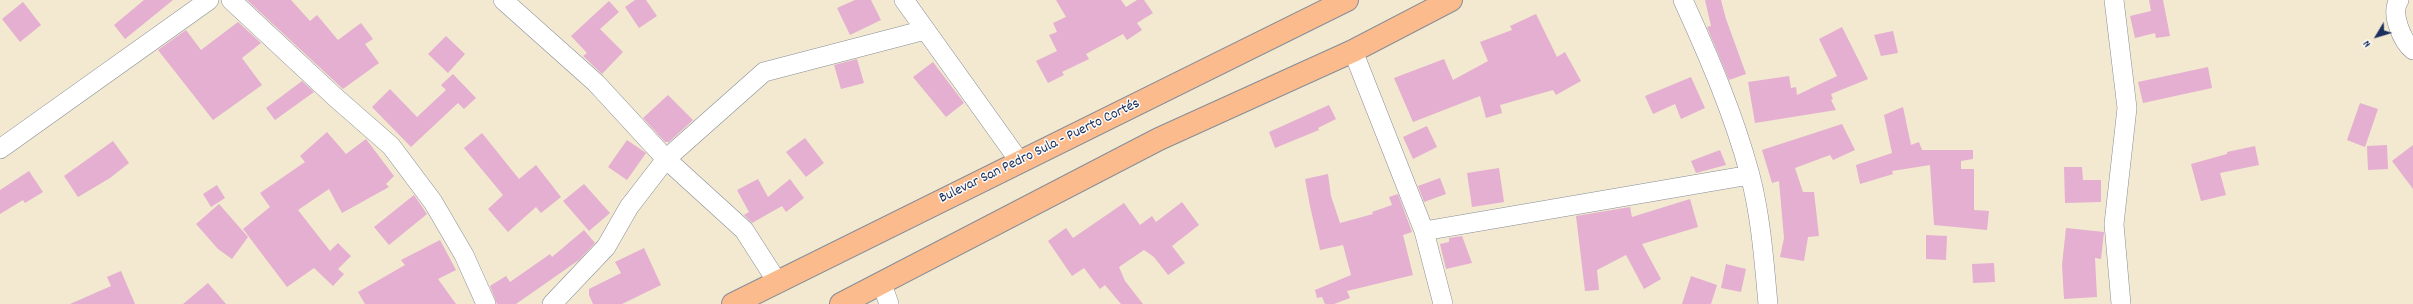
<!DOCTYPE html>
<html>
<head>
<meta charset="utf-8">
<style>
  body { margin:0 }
  #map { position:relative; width:2413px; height:304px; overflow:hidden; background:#f2e9d0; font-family:Dekko,sans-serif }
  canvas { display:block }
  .north { position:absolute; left:2357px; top:16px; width:40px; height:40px; -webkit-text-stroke:3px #fdfcf7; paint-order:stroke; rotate:232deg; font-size:11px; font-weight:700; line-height:16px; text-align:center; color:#1b2f5e }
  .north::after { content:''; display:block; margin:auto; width:14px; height:18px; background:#1b2f5e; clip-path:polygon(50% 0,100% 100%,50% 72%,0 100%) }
</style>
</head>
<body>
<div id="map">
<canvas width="2413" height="304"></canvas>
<div class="north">N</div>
</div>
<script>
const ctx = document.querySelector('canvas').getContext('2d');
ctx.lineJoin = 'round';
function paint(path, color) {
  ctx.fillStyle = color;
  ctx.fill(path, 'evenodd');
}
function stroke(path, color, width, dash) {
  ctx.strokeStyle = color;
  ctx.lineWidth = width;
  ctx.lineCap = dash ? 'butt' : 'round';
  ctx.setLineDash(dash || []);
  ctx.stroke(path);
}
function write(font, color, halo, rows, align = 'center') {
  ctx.font = font + ' Dekko,sans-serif';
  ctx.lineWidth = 3;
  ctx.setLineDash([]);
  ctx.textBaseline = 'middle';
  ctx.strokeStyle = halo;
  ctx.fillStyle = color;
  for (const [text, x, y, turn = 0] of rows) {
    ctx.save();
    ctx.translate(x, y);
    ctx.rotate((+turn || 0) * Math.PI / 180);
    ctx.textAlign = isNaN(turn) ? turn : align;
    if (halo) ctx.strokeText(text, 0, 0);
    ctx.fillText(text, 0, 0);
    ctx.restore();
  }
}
paint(new Path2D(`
  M 144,0 L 173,0 L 125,39 L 114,25 Z
  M 247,0 L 291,0 L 310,21 L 317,15 L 338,40 L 361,23 L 373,39 L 365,44 L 379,63 L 343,89 Z
  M 635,0 L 646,0 L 657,16 L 639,28 L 625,7 Z
  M 855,0 L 871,0 L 881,20 L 850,35 L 837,8 Z
  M 1056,0 L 1121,0 L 1126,7 L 1137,0 L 1144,0 L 1153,13 L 1137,23 L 1142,30 L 1127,40 L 1123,34 L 1086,54 L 1089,59 L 1062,72 L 1064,75 L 1048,83 L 1036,61 L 1057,51 L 1049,35 L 1057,32 L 1053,23 L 1066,17 Z
  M 1705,0 L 1721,0 L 1726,19 L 1746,74 L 1729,80 L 1707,27 L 1711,26 Z
  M 2149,0 L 2163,0 L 2170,36 L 2156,38 L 2155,33 L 2135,38 L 2130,16 L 2151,11 Z
  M 609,1 L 619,12 L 600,29 L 623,52 L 602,74 L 583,56 L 587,53 L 571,36 Z
  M 23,2 L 41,25 L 20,42 L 2,19 Z
  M 1536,14 L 1557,57 L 1565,52 L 1581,81 L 1556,95 L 1553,90 L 1500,105 L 1502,113 L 1486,118 L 1480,96 L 1413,122 L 1394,78 L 1444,59 L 1453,80 L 1488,61 L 1480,42 L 1512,30 L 1510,26 Z
  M 238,22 L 261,43 L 242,58 L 262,85 L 213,120 L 158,50 L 186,30 L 201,50 Z
  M 1842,27 L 1868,79 L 1831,94 L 1833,99 L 1831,100 L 1836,110 L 1755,123 L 1748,82 L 1789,76 L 1791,88 L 1796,87 L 1797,95 L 1837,76 L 1819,39 Z
  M 1893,31 L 1898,53 L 1881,56 L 1874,35 Z
  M 446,36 L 465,54 L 448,73 L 428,54 Z
  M 857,59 L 864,83 L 841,89 L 834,65 Z
  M 933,62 L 964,103 L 946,117 L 913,77 Z
  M 2208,67 L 2212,88 L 2143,103 L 2138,82 Z
  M 453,74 L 476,98 L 464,109 L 458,103 L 411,147 L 372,107 L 390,89 L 417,117 L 446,90 L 441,85 Z
  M 1691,77 L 1705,108 L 1681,119 L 1675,104 L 1653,114 L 1645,96 Z
  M 302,81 L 314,92 L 275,120 L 266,108 Z
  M 668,95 L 693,120 L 669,142 L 665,142 L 643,118 Z
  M 2360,103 L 2378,109 L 2365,147 L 2347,140 Z
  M 1329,105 L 1336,119 L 1318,128 L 1319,130 L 1275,148 L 1269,132 Z
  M 1903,107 L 1911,145 L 1919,142 L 1922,150 L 1973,150 L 1973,159 L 1961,161 L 1961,169 L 1974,169 L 1974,210 L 1989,211 L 1987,230 L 1934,225 L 1930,165 L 1892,171 L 1893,174 L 1860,184 L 1856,165 L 1892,153 L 1884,115 Z
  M 1842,124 L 1855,150 L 1833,160 L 1830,155 L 1795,168 L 1803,192 L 1814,192 L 1819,236 L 1808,237 L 1804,261 L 1780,257 L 1784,238 L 1779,181 L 1772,183 L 1762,150 Z
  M 1427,126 L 1437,147 L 1413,159 L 1403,137 Z
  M 327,132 L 346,154 L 366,139 L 394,176 L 386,184 L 389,187 L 342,213 L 329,189 L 298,210 L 330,251 L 338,243 L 351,256 L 338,269 L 344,274 L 333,286 L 314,268 L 287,287 L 243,229 L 270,207 L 260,193 L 305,162 L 300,156 Z
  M 482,133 L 519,179 L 536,165 L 561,197 L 541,213 L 536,207 L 508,232 L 488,209 L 503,195 L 464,148 Z
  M 805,138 L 824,163 L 806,177 L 786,152 Z
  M 627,140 L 646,153 L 627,180 L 608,167 Z
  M 113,141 L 129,163 L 110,178 L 78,197 L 64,176 Z
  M 2387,145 L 2388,169 L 2368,170 L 2367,146 Z
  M 2413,145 L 2413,189 L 2392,161 Z
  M 2255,146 L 2259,165 L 2220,173 L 2226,195 L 2201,201 L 2191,164 L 2227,154 L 2227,152 Z
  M 1720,150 L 1726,165 L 1696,173 L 1691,161 Z
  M 2064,167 L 2082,167 L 2083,180 L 2101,180 L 2101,202 L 2065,203 Z
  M 1499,168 L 1504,202 L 1472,207 L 1467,173 Z
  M 29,171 L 43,192 L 25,203 L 23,200 L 0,214 L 0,190 Z
  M 1328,174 L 1331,196 L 1340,223 L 1373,214 L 1372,212 L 1392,205 L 1389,197 L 1398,194 L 1412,232 L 1403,235 L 1413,275 L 1347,291 L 1350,298 L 1334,304 L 1325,304 L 1322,297 L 1317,298 L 1315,290 L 1351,275 L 1343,245 L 1320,250 L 1310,206 L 1305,179 Z
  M 1440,178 L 1446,194 L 1424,202 L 1418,186 Z
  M 758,179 L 768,197 L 790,179 L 804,198 L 786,212 L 782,206 L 752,223 L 744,215 L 749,212 L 737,190 Z
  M 584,184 L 610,213 L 589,231 L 563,201 Z
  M 217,185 L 225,198 L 211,207 L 203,194 Z
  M 414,195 L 427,214 L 389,245 L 374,227 Z
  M 1690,199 L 1698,227 L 1642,244 L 1661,279 L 1644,289 L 1626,255 L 1597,270 L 1599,290 L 1585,291 L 1576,216 L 1630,207 L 1632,217 Z
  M 1182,202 L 1199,225 L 1172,246 L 1185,263 L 1168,275 L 1154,257 L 1144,250 L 1119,267 L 1125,281 L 1143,304 L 1121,304 L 1105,285 L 1100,289 L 1084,268 L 1072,276 L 1048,241 L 1066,228 L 1073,238 L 1124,203 L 1140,225 L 1152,216 L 1156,222 Z
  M 219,204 L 248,237 L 232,259 L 218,249 L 196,224 Z
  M 2066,228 L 2104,232 L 2101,259 L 2095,258 L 2097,297 L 2064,299 L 2062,265 Z
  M 584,230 L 595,243 L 579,260 L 516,304 L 497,304 L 490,286 L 506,276 L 510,282 L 550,254 L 552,257 Z
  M 1926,235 L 1947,236 L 1946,260 L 1926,259 Z
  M 1462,236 L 1472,263 L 1446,269 L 1440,244 L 1449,242 L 1449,238 Z
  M 440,240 L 456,270 L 438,279 L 456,304 L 365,304 L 358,292 L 405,265 L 401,260 Z
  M 644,248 L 661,285 L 622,304 L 593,304 L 589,295 L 589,289 L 621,273 L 615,262 Z
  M 1994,263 L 1995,282 L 1973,283 L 1972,264 Z
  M 1726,264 L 1746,269 L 1741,292 L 1721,288 Z
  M 121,271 L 135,304 L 70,304 L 111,286 L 107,277 Z
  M 1691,276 L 1717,285 L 1711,304 L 1682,304 Z
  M 208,283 L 226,304 L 183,304 Z`), '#e4afd0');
const minor = new Path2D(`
  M 231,0 L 335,97 L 391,146 L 433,202 L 464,255 L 486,304
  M 503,0 L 596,83 L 666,159 L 744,230 L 778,283
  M 904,0 L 1020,162
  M 1683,0 C 1709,57 1734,115 1750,175 C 1761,217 1764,261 1768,304
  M 2114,0 L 2127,108 L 2114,224 L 2121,304
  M 2399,0 C 2390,13 2402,41 2413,50
  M 1353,51 L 1424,231 L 1443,304
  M 0,149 L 209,0
  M 1424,231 L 1750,175
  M 882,284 L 889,304
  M 552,304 L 606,247 L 629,207 L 666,159 L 764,72 L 925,30`);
const trunk = new Path2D(`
  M 733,304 L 1347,0
  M 841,304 L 1159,139 L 1353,51 L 1451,0`);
stroke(minor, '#868c97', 20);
stroke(trunk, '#868c97', 24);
stroke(minor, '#fff', 19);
stroke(trunk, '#fbbb8c', 22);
write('15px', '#1b2f5e', '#fdfcf7', [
  ["Bulevar San Pedro Sula - Puerto Cortés",1040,152,-26]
]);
</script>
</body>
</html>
